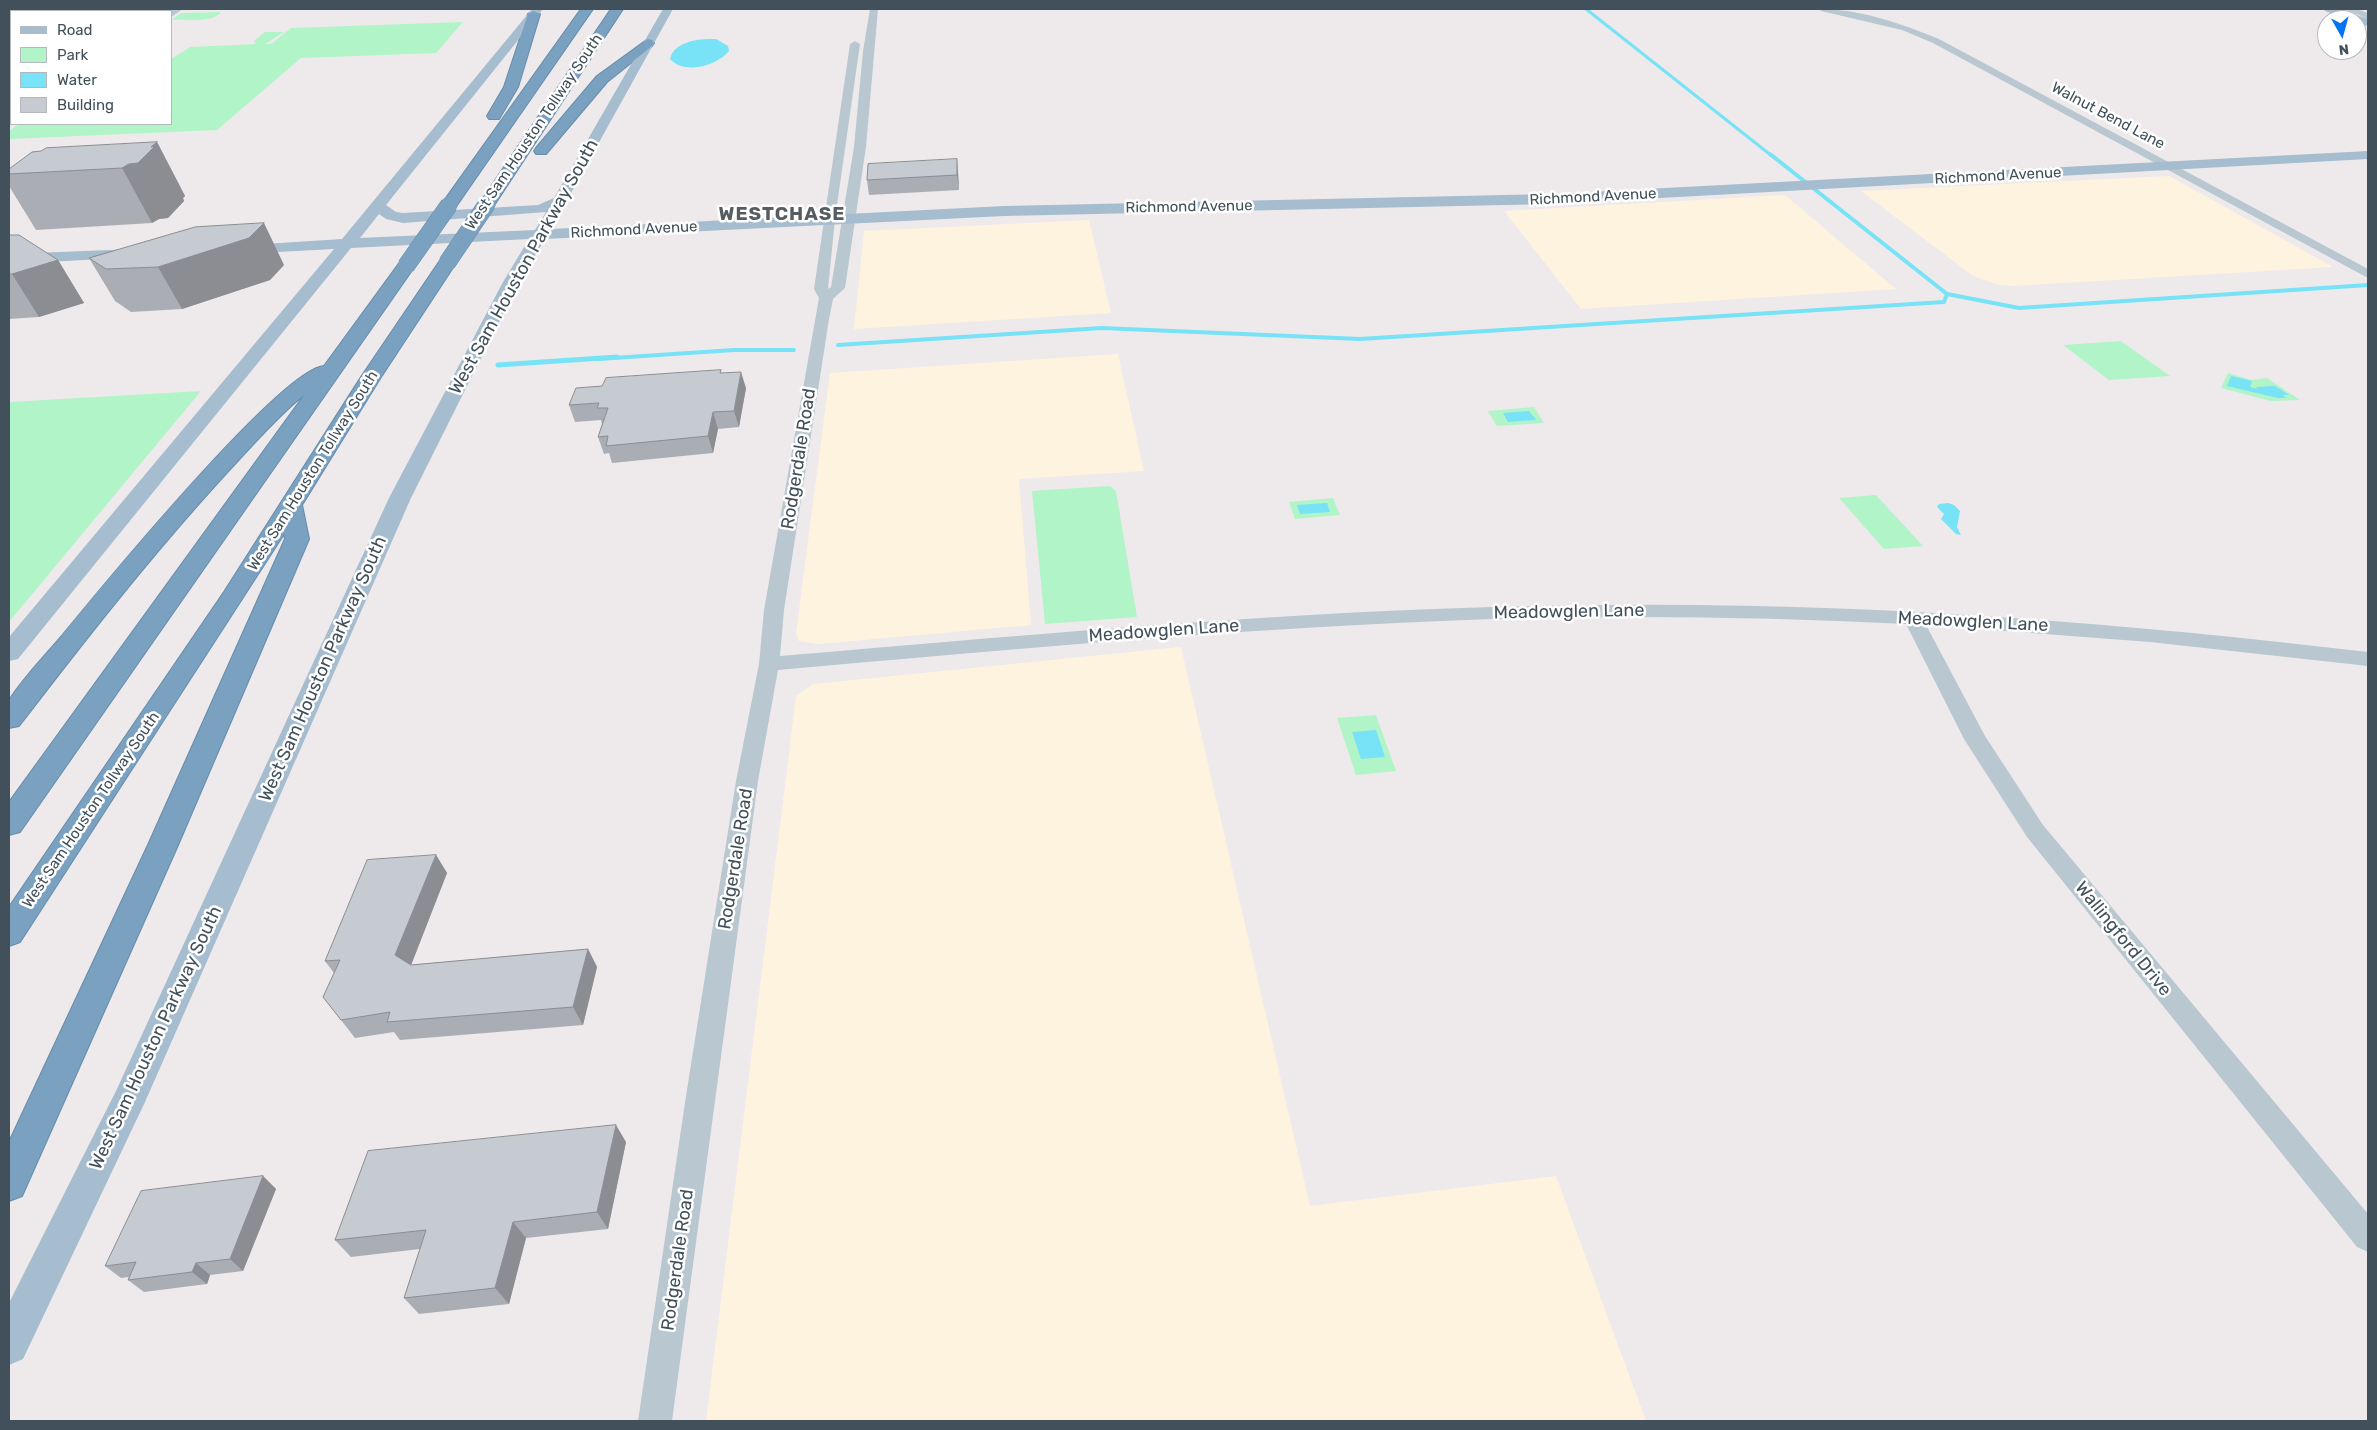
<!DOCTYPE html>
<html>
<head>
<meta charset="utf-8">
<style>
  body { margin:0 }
  #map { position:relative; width:2377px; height:1430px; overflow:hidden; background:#eeeaeb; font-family:Rubik,sans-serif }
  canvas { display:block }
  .frame { position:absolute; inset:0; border:10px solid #41505a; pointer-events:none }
  .legend { position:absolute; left:10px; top:10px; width:162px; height:115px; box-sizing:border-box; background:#fff; border:1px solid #b3b9bd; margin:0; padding:6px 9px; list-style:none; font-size:15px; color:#41505a }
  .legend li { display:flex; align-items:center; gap:10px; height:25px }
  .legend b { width:25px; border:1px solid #b3b9bd }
  .north { position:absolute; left:2317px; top:10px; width:50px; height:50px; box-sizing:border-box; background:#fff; border:1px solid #b3b9bd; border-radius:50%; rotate:173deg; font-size:14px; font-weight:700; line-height:20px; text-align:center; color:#41505a }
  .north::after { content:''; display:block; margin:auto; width:18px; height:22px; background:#0375f0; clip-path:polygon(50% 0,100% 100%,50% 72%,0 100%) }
</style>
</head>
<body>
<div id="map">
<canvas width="2377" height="1430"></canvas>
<div class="frame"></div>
<ul class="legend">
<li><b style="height:6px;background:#a6bccf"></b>Road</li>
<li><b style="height:14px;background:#b1f4c8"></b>Park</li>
<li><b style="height:14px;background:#78e2f6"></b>Water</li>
<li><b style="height:14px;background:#c6cad1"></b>Building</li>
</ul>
<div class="north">N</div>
</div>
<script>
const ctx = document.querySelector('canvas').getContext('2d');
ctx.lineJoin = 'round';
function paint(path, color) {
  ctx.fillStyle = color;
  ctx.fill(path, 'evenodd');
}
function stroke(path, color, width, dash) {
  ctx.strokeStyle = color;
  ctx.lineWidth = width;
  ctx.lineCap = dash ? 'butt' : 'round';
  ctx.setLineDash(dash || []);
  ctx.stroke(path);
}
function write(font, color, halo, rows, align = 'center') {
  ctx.font = font + ' Rubik,sans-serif';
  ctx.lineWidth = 5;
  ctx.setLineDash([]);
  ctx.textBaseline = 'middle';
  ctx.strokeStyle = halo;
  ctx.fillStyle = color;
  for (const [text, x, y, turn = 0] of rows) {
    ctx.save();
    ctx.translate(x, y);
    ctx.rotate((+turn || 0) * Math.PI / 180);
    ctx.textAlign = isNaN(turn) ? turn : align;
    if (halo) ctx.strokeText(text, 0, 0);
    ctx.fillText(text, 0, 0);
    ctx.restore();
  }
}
paint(new Path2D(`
  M 2169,176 L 2333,267 L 2013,286 L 1999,285 L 1973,276 L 1861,191 Z
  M 1785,195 L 1896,289 L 1581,309 L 1504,211 Z
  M 1089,220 L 1111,313 L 854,329 L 864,231 Z
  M 1118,354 L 1144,471 L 1019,479 L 1031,625 L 819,644 L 799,641 L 796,633 L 830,373 Z
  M 1181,647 L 1310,1206 L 1302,1207 L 1556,1176 L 1646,1421 L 706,1421 L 796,696 L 813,684 Z`), '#fef3df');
paint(new Path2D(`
  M 181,13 L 219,12 L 221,13 C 209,23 187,19 172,20 Z
  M 463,22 L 436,53 L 301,58 L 217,130 L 9,139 L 9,131 L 19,124 L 171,124 L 171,59 L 190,47 L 256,44 L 254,41 L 265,32 L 284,32 L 265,44 L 271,44 L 291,28 Z
  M 2121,341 L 2170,376 L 2109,380 L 2063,345 Z
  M 2228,373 L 2251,380 L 2267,378 L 2300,400 L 2271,401 L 2221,388 Z
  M 201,391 L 9,622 L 9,402 Z
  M 1534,407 L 1544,423 L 1497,426 L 1488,411 Z
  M 1110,486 L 1116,491 L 1137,617 L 1045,624 L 1032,491 Z
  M 1876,495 L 1923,546 L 1884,549 L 1839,498 Z
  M 1333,498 L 1340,515 L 1295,519 L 1289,502 Z
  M 1376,715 L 1396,771 L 1356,775 L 1337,718 Z`), '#b1f4c8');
paint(new Path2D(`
  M 707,39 L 716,39 L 728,46 L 729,51 C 717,66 684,75 670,59 C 674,43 693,40 707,39 Z
  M 2231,376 L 2252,381 L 2250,387 L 2257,389 L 2256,387 L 2275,386 L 2289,395 L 2283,395 L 2286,398 L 2278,398 L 2227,386 Z
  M 1529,411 L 1536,420 L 1508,422 L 1503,413 Z
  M 1327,503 L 1330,512 L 1300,514 L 1297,505 Z
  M 1948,503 L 1954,505 L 1960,511 L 1957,527 L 1961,535 L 1956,534 L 1941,519 L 1944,514 L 1937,507 L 1939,504 Z
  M 1376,730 L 1385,757 L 1361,759 L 1352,732 Z`), '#78e2f6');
stroke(new Path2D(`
  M 1586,9 L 1772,156`), '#78e2f6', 3);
stroke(new Path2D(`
  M 1770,154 L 1947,294 L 2019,308 L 2368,285
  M 838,345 L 1102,328 L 1360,339 L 1944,302 L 1947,294
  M 598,359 L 734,350 L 794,350`), '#78e2f6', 4);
stroke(new Path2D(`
  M 498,365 L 617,357`), '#78e2f6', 5);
const highway = new Path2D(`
  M 581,9 L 593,9 L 455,208 L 443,208 L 441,205 L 443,202 Z
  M 611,9 L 623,9 L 493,207 L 481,207 L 479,204 Z
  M 534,11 L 540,14 L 518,87 L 499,119 L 489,119 L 487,116 L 504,87 L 528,14 Z
  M 648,39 L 652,40 L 654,43 L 652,46 L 607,82 L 546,154 L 536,154 L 534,151 L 536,148 L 597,76 Z
  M 447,258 L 453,259 L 456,263 L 381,377 L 302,505 L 309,539 L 178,845 L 22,1196 L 9,1201 L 9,1142 L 148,845 L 285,539 L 284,534 L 20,942 L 9,946 L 9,907 L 224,592 L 361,377 L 441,259 Z
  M 406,261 L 412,262 L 415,266 L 20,832 L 9,835 L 9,802 L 305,394 C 275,419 249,449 222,478 C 150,557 84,641 19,726 L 9,728 C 8,721 6,705 10,699 C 24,677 44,657 61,637 C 97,593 281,369 324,366 L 400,262 Z`);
stroke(highway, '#678cad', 2);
paint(new Path2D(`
  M 173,9 L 183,9 L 171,17 L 171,11 L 169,11 Z
  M 870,9 L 878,9 L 866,147 L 845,288 L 833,299 L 829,319 L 784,610 L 780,656 C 1053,633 1327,607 1602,605 C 1858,602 2114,622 2368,652 L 2368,666 L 2150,642 L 1926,625 L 1985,736 L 2043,825 L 2368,1214 L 2368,1252 L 2357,1247 L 2027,837 L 1964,739 L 1906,624 C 1768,617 1630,615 1492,619 C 1253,627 1016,649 778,670 L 758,781 L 672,1421 L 638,1421 L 686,1096 L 736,781 L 759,664 L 764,610 L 819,298 L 814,289 L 850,44 L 855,41 L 860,44 L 835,219 L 828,289 L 831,287 L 854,147 L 863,51 Z
  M 1820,9 C 1860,9 1903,24 1939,39 L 2368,269 L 2368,278 L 1933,43 L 1902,30 L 1821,11 Z
  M 2345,9 L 2357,9 L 2368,13 L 2368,19 Z
  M 9,115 L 11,115 L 11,123 L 9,123 Z`), '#b9c7d0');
paint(new Path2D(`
  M 532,9 L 543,9 L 386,205 L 396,212 L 403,213 L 538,205 L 554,198 L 663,9 L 673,9 L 551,229 L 1004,206 L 1551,194 L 2368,151 L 2368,159 L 1551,204 L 1004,216 L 545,239 L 519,282 L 411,498 L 145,1102 L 23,1359 L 9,1365 L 9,1303 L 116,1091 L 389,498 L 503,282 L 529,239 L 351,248 L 18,659 L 9,661 L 9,637 L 334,249 L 239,254 L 231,249 L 233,246 L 342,239 ZM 546,212 L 535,230 L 360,238 L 379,214 L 386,219 L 403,223 Z
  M 2324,9 L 2339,9 L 2368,19 L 2368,26 L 2357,23 L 2357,20 L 2349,20 L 2325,11 Z
  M 135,249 L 143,254 L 141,257 L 9,264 L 9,254 Z`), '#a6bccf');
paint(highway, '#7ba1c1');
const highwayBridge = new Path2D(`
  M 447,263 L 487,204
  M 406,266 L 449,205`);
stroke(highwayBridge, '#678cad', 18, []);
stroke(highwayBridge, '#7ba1c1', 17);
paint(new Path2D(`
  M 157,142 L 185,196 L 183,198 L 184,201 L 168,218 L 159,219 L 152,223 L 36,230 L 9,186 L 9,169 Z
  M 958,173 L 959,190 L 869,195 L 867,180 Z
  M 9,235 L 58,260 L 84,303 L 39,317 L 9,319 Z
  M 89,258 L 284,265 L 270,280 L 182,309 L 131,312 L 115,301 Z
  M 721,373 L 746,388 L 739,427 L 718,429 L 713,453 L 612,463 L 609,453 L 604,454 L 598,437 L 602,424 L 601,420 L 575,422 L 569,405 L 602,386 Z
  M 436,855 L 447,873 L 411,965 L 588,949 L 597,967 L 583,1025 L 400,1040 L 394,1032 L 355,1038 L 323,997 L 334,973 L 325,961 Z
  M 626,1142 L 608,1229 L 526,1238 L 509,1304 L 419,1314 L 404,1298 L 420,1249 L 351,1257 L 335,1240 Z
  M 263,1176 L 276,1189 L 243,1271 L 210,1275 L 207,1284 L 144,1292 L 128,1280 L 129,1277 L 121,1278 L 105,1266 Z`), '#aaaeb4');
paint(new Path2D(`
  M 157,142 L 185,196 L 183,198 L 184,201 L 168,218 L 159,219 L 152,223 L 122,168 Z
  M 957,159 L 958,173 L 959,190 L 957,175 Z
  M 264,223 L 284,265 L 270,280 L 182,309 L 158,267 Z
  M 58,260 L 84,303 L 39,317 L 12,274 Z
  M 741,372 L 746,388 L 739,427 L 734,411 Z
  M 713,412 L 718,429 L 713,453 L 708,436 Z
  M 436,855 L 447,873 L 408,973 L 395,955 Z
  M 588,949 L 597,967 L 583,1025 L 573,1007 Z
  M 616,1125 L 626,1142 L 608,1229 L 597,1212 Z
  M 263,1176 L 276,1189 L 243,1271 L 230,1259 Z
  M 513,1222 L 526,1238 L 509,1304 L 495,1288 Z
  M 196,1263 L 210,1275 L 207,1284 L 192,1272 Z`), '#8b8d92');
const building = new Path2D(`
  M 157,142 L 151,147 L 155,146 L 138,163 L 129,164 L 122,168 L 9,174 L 9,169 L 32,152 L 41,151 L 46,148 Z
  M 957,159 L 957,175 L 867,180 L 868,164 Z
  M 264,223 L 249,238 L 158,267 L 106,269 L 89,258 L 195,227 Z
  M 9,235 L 19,235 L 58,260 L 12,274 L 9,274 Z
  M 721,370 L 720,373 L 741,372 L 734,411 L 713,412 L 708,436 L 606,446 L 608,436 L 598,437 L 608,408 L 597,408 L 599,403 L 569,405 L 576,388 L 602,386 L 606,378 Z
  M 436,855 L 395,955 L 411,965 L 588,949 L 573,1007 L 387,1022 L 390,1012 L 341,1020 L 323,997 L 340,960 L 325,961 L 367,860 Z
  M 616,1125 L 597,1212 L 513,1222 L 495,1288 L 404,1298 L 426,1230 L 335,1240 L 368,1151 Z
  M 263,1176 L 230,1259 L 196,1263 L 192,1272 L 128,1280 L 136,1262 L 105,1266 L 141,1191 Z`);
paint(building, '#c6cad1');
stroke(building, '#8b8d92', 1);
write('15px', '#41505a', '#fff', [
  ["Walnut Bend Lane",2108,116,28],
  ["West Sam Houston Tollway South",534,132,-56],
  ["Richmond Avenue",1998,176,-3],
  ["Richmond Avenue",1593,197,-3],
  ["Richmond Avenue",1189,207,-1],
  ["Richmond Avenue",634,230,-3],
  ["West Sam Houston Tollway South",313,471,-58],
  ["West Sam Houston Tollway South",91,810,-56]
]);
write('18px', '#41505a', '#fff', [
  ["West Sam Houston Parkway South",524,267,-61],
  ["Rodgerdale Road",799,459,-81],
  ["Meadowglen Lane",1569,612,-1],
  ["Meadowglen Lane",1973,622,3],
  ["Meadowglen Lane",1164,631,-4],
  ["West Sam Houston Parkway South",323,669,-66],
  ["Rodgerdale Road",736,859,-81],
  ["Wallingford Drive",2123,939,51],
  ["West Sam Houston Parkway South",156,1038,-65],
  ["Rodgerdale Road",678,1260,-82]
]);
ctx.letterSpacing = '1px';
write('bold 19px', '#575c61', '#fff', [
  ["WESTCHASE",782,215]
]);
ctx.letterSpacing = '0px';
</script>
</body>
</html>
